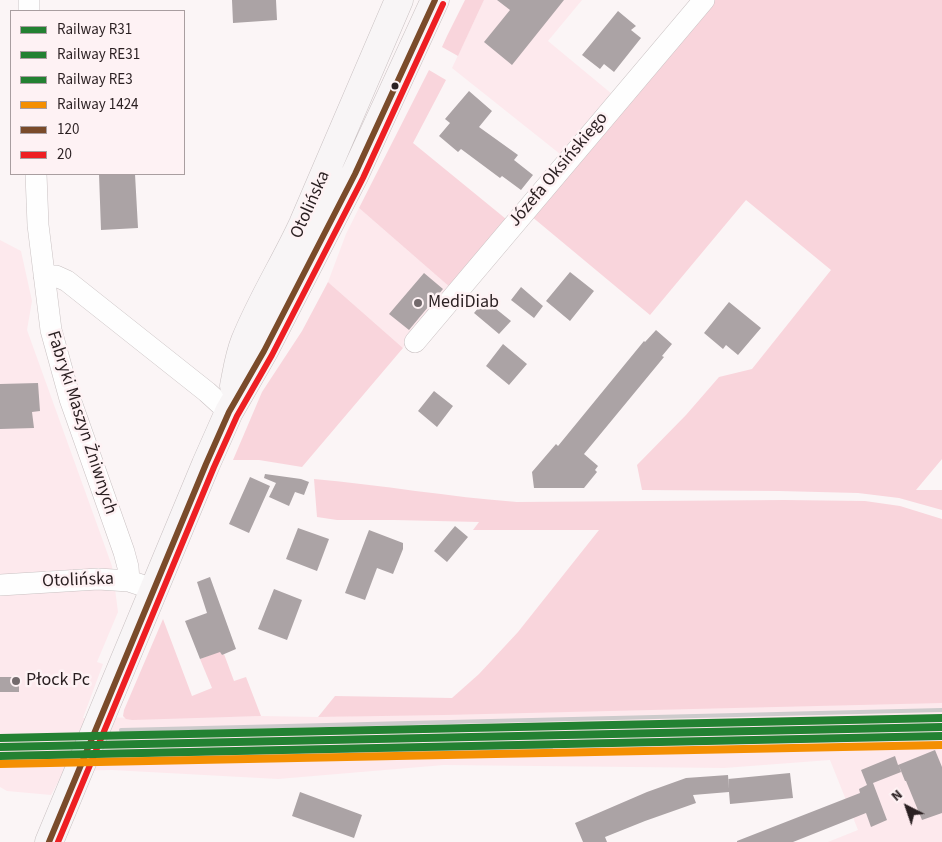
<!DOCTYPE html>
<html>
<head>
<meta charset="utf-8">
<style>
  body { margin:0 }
  #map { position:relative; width:942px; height:842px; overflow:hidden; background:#fbf5f6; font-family:"Source Sans 3",sans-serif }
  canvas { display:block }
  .legend { position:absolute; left:10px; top:10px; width:175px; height:165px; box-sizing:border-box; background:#fef2f4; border:1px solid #a99ea0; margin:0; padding:6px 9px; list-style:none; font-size:15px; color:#2a1f21 }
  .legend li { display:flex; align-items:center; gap:10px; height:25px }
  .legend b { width:25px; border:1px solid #a99ea0 }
  .north { position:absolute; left:882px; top:782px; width:50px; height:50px; -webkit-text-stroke:4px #fef2f4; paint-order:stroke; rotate:319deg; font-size:14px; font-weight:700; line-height:20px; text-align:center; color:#2a1f21 }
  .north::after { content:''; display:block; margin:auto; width:18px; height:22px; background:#2a1f21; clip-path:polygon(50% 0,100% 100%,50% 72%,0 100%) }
</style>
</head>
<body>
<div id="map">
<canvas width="942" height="842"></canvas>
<ul class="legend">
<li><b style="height:6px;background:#238132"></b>Railway R31</li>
<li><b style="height:6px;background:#238132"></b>Railway RE31</li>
<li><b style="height:6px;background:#238132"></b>Railway RE3</li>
<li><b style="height:6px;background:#f48f02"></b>Railway 1424</li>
<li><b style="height:6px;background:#7a4b2a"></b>120</li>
<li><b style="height:6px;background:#ee1f23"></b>20</li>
</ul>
<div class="north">N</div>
</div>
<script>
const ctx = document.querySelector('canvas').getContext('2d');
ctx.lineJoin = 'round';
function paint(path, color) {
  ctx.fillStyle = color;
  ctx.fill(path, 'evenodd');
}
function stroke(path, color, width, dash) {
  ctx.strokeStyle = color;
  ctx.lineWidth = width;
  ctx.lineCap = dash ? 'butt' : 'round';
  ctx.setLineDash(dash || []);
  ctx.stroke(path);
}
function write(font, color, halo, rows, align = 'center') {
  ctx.font = font + ' "Source Sans 3",sans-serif';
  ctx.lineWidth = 5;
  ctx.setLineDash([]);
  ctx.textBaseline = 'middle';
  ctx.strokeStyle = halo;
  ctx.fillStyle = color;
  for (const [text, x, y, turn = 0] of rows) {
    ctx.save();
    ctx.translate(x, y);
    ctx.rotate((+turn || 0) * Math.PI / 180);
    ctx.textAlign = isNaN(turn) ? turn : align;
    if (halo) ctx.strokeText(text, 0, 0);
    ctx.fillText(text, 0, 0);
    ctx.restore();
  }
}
paint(new Path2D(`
  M 484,0 L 582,0 L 548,41 L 612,94 L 560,154 L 452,68 Z
  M 359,208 L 452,289 L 403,348 L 328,282 L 346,234 Z
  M 0,240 L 21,251 L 32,301 L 27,330 L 112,566 L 118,612 L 97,662 L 103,664 L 83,718 L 261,716 L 318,717 L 942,700 L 942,842 L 828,842 L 858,830 L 830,760 L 724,768 L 444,765 L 278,779 L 112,770 L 64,771 L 51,795 L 7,791 L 0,787 Z`), '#fde9ed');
paint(new Path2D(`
  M 465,0 L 484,0 L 458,56 L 442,47 L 447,36 Z
  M 714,0 L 942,0 L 942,459 L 916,490 L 942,490 L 942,510 L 899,498 L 858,493 L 779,491 L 642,490 L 637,465 L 686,415 L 719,377 L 752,369 L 831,270 L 746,200 L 650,315 L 531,216 Z
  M 429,70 L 446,80 L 413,143 L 506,219 L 452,289 L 359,208 Z
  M 328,282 L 403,348 L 302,467 L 259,460 L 233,460 L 262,392 L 302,331 Z
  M 314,479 C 382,485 449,497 517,502 L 784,500 L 865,501 L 900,506 L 942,519 L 942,703 L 444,715 L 318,717 L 335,696 L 452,698 L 479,674 L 518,632 L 599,530 L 473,530 L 479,522 L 394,520 L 337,520 L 317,517 Z
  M 163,619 L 192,696 L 212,688 L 200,659 L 220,651 L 222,655 L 224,654 L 234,681 L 246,677 L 261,716 L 132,720 L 126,719 L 123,716 L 124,710 Z`), '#f9d5dc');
paint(new Path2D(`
  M 232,0 L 276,0 L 277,20 L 233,23 Z
  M 497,0 L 564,0 L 512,65 L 484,42 L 510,10 Z
  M 618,11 L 636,26 L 631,30 L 641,38 L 614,72 L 604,64 L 600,69 L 582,55 Z
  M 469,91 L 492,111 L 479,127 L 518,155 L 514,160 L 533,175 L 521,190 L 502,176 L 500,178 L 461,149 L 458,152 L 439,136 L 450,123 L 445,119 Z
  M 99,174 L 135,174 L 138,228 L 101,230 Z
  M 570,272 L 594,291 L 570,321 L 546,301 Z
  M 424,273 L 443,289 L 409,330 L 389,314 Z
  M 521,287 L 543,306 L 534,318 L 511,300 Z
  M 485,300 L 511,321 L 499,334 L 474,313 Z
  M 729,302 L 761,328 L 738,355 L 726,345 L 723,349 L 704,333 Z
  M 656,330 L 672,344 L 662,356 L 664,357 L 584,454 L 598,466 L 595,470 L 597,472 L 584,488 L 534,488 L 532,472 L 556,444 L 558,446 L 644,341 L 645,342 Z
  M 503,344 L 527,364 L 509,385 L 486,366 Z
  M 38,383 L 40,411 L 32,412 L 34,428 L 0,429 L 0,384 Z
  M 434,391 L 453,406 L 437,427 L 418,411 Z
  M 265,474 L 301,479 L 309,482 L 304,495 L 295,492 L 289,506 L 269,497 L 276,483 L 264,478 Z
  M 250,477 L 270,486 L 249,533 L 229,524 Z
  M 455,526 L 468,537 L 447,562 L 434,551 Z
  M 298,528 L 329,539 L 317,571 L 286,559 Z
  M 369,530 L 403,543 L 403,549 L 393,574 L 377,568 L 365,600 L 345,593 Z
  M 210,577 L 236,649 L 222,655 L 220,652 L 200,659 L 185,621 L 207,613 L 197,582 Z
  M 274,589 L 302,600 L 287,640 L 258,629 Z
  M 0,677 L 19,677 L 19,692 L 0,692 Z
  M 935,750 L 942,767 L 942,813 L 922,820 L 906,781 L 905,781 L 899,766 L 901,772 L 873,783 L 887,820 L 871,827 L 866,813 L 793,842 L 737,842 L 737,841 L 860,793 L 859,789 L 867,785 L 861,770 L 895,756 L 898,765 Z
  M 790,773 L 793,798 L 730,804 L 729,792 L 693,795 L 696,803 L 645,821 L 605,837 L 607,842 L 583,842 L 575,823 L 647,792 L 686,778 L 728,775 L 729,789 L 728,779 Z
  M 300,792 L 362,815 L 354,838 L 292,816 Z`), '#aba3a5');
const minor = new Path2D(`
  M 29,0 L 29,11
  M 36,174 L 38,225 L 51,330 L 70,399 L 124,552 L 128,567 L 129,581
  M 44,276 L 56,276 L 67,281 L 207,392 L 229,412
  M 415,342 L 704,0
  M 0,585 L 98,579 L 129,581 L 141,585`);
const secondary = new Path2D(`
  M 234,386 C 237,371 239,356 245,341 C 261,301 285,263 303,224 L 399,0
  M 49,842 L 206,464 L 229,412 L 264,351 L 355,174 L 435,0`);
stroke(minor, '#c9c1c2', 22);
stroke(secondary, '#c9c1c2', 29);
stroke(minor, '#fefefe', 21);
stroke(secondary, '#f8f5f6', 28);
stroke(new Path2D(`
  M 121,730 L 942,710
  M 0,759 L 551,749`), '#cdcbcc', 4);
stroke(new Path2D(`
  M 49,842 L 206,464 L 229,412 L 264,351 L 355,174 L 435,0`), '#7a4b2a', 6);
stroke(new Path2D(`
  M 58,842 L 214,467 L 237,416 L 272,355 L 363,178 L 443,4`), '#ee1f23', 6);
stroke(new Path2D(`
  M 0,747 L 942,727`), '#238132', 8);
stroke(new Path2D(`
  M 0,756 L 942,736`), '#238132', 8);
stroke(new Path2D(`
  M 0,738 L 942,718`), '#238132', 8);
stroke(new Path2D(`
  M 0,764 L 942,745`), '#f48f02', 8);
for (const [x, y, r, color] of [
  [395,86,4.5,"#2a1f21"],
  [418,303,5,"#736a6c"],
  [16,681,5,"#736a6c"]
]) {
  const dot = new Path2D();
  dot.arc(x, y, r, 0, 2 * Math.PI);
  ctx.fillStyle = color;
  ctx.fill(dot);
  stroke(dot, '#fef2f4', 2);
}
write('18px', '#2a1f21', '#fef2f4', [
  ["Józefa Oksińskiego",559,170,-50],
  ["Otolińska",311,205,-66],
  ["Fabryki Maszyn Żniwnych",81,423,72],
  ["Otolińska",78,581,-2]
]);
write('18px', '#2a1f21', '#fef2f4', [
  ["MediDiab",428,303],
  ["Płock Pc",26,681]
], 'left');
</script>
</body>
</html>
